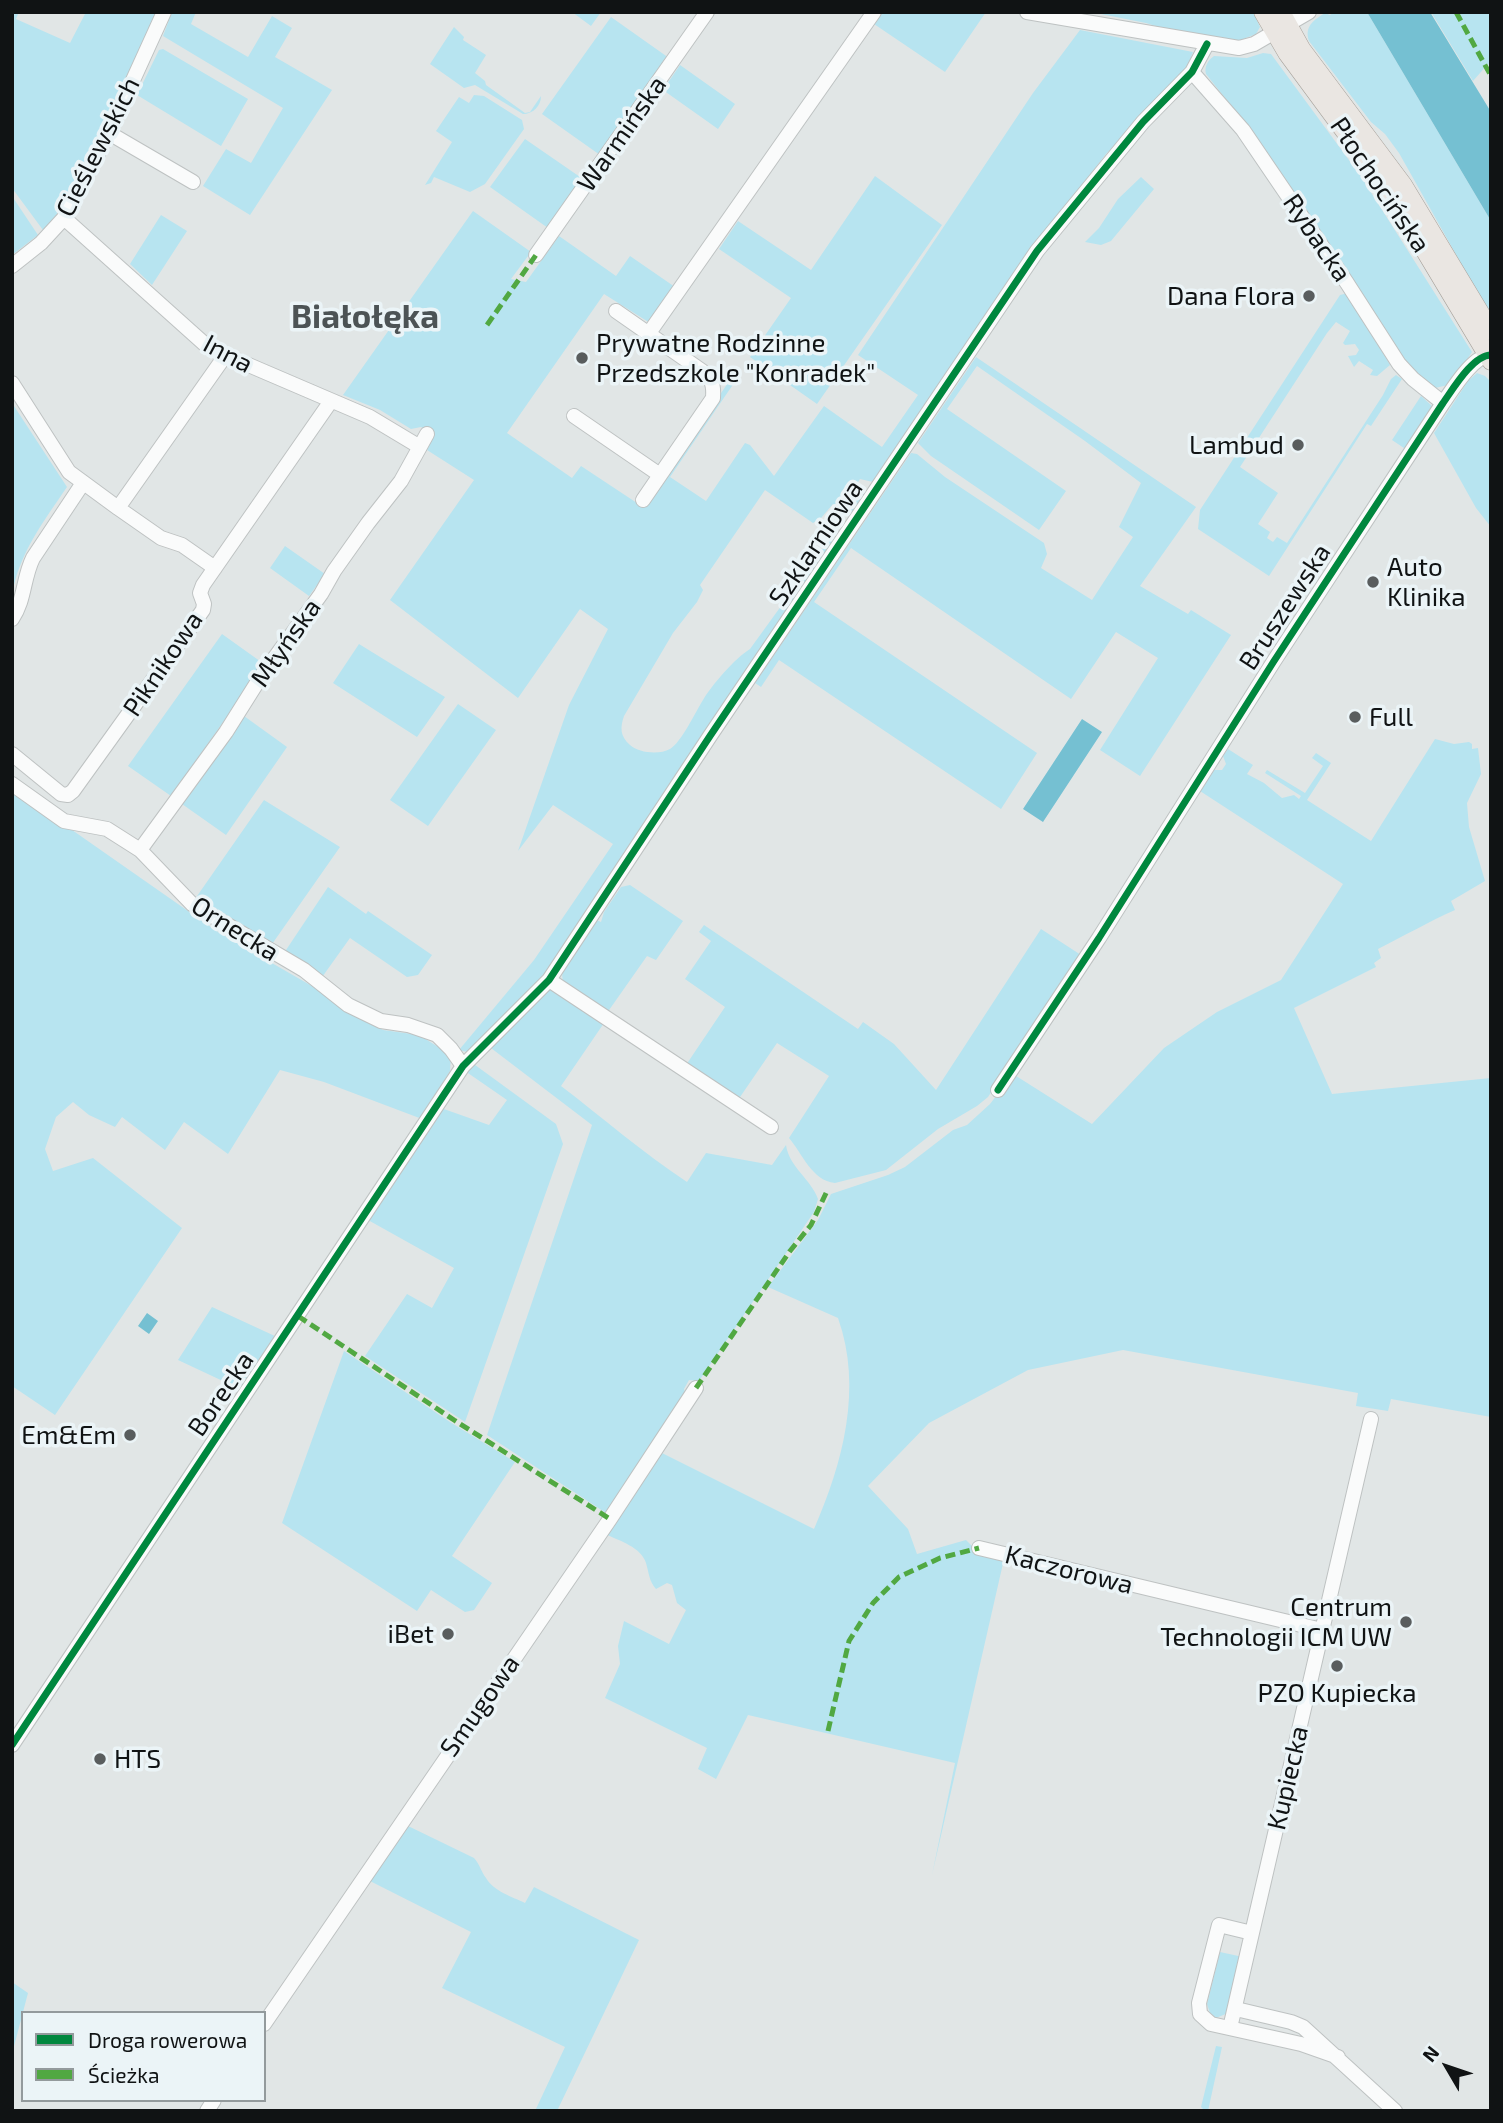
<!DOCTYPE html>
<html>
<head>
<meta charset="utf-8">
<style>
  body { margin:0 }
  #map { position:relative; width:1503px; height:2123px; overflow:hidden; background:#e1e6e6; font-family:"Exo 2",sans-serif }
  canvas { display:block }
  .frame { position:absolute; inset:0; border:14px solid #101314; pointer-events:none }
  .legend { position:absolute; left:21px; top:2011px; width:245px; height:91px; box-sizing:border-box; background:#ebf4f7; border:2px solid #939a9c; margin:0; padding:9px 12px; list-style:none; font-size:21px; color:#101314 }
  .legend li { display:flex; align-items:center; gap:14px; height:35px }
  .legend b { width:35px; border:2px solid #939a9c }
  .north { position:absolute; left:1412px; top:2032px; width:70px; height:70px; -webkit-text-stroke:5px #ebf4f7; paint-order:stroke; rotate:309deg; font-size:19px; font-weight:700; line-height:28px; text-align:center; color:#101314 }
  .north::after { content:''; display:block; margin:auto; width:24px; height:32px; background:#101314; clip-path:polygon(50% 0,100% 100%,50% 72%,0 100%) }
</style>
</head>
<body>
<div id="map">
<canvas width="1503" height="2123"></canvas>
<div class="frame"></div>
<ul class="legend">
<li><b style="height:9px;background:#00873e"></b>Droga rowerowa</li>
<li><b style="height:9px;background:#51a842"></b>Ścieżka</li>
</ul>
<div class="north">N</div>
</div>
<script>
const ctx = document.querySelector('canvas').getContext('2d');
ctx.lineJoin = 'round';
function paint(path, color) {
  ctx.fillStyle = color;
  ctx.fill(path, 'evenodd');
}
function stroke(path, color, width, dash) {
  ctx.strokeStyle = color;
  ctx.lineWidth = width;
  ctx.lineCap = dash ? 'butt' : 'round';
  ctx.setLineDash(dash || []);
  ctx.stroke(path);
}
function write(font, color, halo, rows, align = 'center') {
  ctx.font = font + ' "Exo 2",sans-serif';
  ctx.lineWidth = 7;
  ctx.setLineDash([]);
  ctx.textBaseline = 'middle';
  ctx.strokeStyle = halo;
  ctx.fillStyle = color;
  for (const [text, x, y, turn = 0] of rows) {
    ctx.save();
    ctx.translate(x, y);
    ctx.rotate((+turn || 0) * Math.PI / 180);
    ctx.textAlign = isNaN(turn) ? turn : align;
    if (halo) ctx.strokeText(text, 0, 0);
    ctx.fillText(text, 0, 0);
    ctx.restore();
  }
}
paint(new Path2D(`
  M 12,12 L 19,12 L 16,19 L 70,43 L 86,12 L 157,12 L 158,14 L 77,183 L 47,229 L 43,230 L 12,188 Z
  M 172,12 L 196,12 L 191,24 L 248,57 L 272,16 L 292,28 L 275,57 L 332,90 L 250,215 L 203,186 L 226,149 L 251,163 L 283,108 L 163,36 Z
  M 572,12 L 601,12 L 591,26 Z
  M 880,12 L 986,12 L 945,72 L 874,24 Z
  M 1091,12 L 1253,12 L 1260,27 L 1256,34 L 1238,41 L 1178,33 L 1146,23 Z
  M 1334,12 L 1367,12 L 1491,221 L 1491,317 L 1399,153 L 1385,134 L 1371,122 L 1309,41 C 1304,26 1314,20 1325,13 L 1330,15 Z
  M 1431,12 L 1491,12 L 1491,67 L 1488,64 L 1473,81 Z
  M 611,17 L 669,58 L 600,155 L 542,114 Z
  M 454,27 L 464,37 L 463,40 L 486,55 L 475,73 L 485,81 L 486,85 L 525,113 L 530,112 L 541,96 C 541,106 533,114 523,114 L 475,85 L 464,88 L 430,64 Z
  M 1080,30 L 1193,52 L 1185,73 L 1106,154 L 1027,256 L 873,482 L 860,479 L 856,485 L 868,494 L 853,516 L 833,504 L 821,518 L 813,523 L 765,490 L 700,585 L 703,590 L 697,602 L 673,633 L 624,716 C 620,728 620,736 630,745 C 639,753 659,755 670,749 C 681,743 696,711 703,700 C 712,685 735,658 750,649 L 831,537 L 837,541 L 550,971 L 467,1052 L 459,1050 L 534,960 L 613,844 L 553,805 L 518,851 L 569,705 L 608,629 L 580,609 L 518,698 L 390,600 L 474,480 L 427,450 L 434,435 L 421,427 L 411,429 L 380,410 L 343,395 L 473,211 L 531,252 L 511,279 L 526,282 L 559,236 L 616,276 L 630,256 L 675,287 L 650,323 L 604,294 L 507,433 L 572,478 L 581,466 L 643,507 L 730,380 L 734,383 L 670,477 L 706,501 L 745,443 L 750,445 L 774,476 L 824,406 L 882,447 L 918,395 L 858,355 L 1033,93 Z
  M 163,49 L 248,99 L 221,146 L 137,95 L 159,50 Z
  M 1263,53 L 1271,54 L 1360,175 L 1472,352 L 1466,361 L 1468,363 L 1448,385 L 1435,388 L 1409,368 L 1244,122 L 1206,74 C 1204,67 1208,60 1214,56 L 1247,58 Z
  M 680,65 L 735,104 L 718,129 L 663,90 Z
  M 474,95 L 484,96 L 522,120 L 524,129 L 485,184 L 470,192 L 434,177 L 431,183 L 425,185 L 452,142 L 436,131 L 459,97 L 469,103 Z
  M 525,139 L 583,179 L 548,228 L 490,187 Z
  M 875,176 L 942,225 L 817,404 L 750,357 L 791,298 L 719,249 L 738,221 L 811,270 Z
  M 1141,177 L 1154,189 L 1111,241 L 1101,245 L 1085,242 L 1099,228 L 1118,199 Z
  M 12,196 L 38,235 L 12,255 Z
  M 161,215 L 187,231 L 152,285 L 130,264 Z
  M 1348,293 L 1390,365 L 1377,376 L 1370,375 L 1373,370 L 1359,361 L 1354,367 L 1348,356 L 1356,355 L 1359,350 L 1355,344 L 1345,345 L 1343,343 L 1350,331 L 1336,322 L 1327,333 L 1240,467 L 1278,493 L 1258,524 L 1270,532 L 1267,538 L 1273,542 L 1277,537 L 1287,543 L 1383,395 L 1391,379 L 1396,375 L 1402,379 L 1371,426 L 1367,424 L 1269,576 L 1198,529 L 1200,510 L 1340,295 Z
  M 976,357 L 1196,507 L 1140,586 L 1188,614 L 1191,610 L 1231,635 L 1140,776 L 1100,750 L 1158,658 L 1116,632 L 1071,699 L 851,548 L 814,602 L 1037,753 L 1001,809 L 779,660 L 761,687 L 755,683 L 911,453 L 917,454 L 945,477 L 1044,543 L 1047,554 L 1041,568 L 1092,600 L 1133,537 L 1119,527 L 1141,483 L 1085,441 L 977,366 L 947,409 L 1066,491 L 1039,530 L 931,456 L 918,443 Z
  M 1477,373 L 1485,376 L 1491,382 L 1491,527 L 1476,508 L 1434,433 L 1468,381 Z
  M 1421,396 L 1432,406 L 1407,450 L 1392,440 Z
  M 12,403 L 67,487 C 44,521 19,553 12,595 Z
  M 285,546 L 325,574 L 309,596 L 270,568 Z
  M 222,634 L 264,664 L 171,796 L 128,766 Z
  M 359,644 L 445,697 L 417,737 L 333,683 Z
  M 458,704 L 496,730 L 428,826 L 390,800 Z
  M 244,716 L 287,747 L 226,835 L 182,804 Z
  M 1435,739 L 1454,744 L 1469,742 L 1472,744 L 1472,749 L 1478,748 L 1481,774 L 1467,803 L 1469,827 L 1485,881 L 1451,901 L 1455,910 C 1428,922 1404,936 1378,949 L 1381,958 L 1374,963 L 1376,967 L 1294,1008 L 1332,1094 L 1491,1078 L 1491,1417 L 1391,1399 L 1388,1411 L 1356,1406 L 1358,1393 L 1123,1350 L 1028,1370 L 929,1423 L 868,1486 L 908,1529 L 917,1554 L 966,1540 L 979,1553 L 1004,1559 L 932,1875 L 955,1763 L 748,1715 L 716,1779 L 698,1769 L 707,1748 L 605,1698 L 620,1664 L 618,1646 L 624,1621 L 669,1644 L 686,1610 L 677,1603 L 672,1585 L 667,1583 L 656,1589 C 649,1581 649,1573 646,1563 C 641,1547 620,1541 605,1534 L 658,1451 L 814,1529 C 843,1463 863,1388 838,1318 L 768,1287 L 818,1220 L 831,1194 L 888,1175 L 905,1167 L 953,1130 L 967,1125 L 990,1104 L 1013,1074 L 1092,1124 L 1164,1048 L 1217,1012 L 1281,980 L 1343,884 L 1200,791 L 1214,770 L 1222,770 L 1226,764 L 1223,756 L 1228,749 L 1253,765 L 1247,774 L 1264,783 L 1282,798 L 1294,795 L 1299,799 L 1301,796 L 1265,773 L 1267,770 L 1305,793 L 1323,766 L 1312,758 L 1316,753 L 1331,763 L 1307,800 L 1371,841 Z
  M 12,788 L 218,932 L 324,993 L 354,1015 L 383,1030 L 419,1035 L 451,1055 L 450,1071 L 422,1119 L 324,1082 L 280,1070 L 228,1154 L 184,1122 L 165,1150 L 122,1117 L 115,1127 L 89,1115 L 73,1102 L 56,1117 L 45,1149 L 53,1171 L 93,1158 L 182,1228 L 55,1415 L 12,1386 Z
  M 264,800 L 340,847 L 270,947 L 195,899 Z
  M 630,885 L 683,921 L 656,960 L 647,956 L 607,1013 L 564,983 C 555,966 585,933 595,919 L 601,922 L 604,912 L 621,887 Z
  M 328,887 L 366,914 L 368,911 L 432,955 L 418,975 L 407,977 L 350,938 L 320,980 L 284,953 Z
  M 704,925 L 858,1029 L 863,1022 L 894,1044 L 936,1090 L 1041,929 L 1081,955 L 988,1097 L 977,1106 L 938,1129 L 886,1170 L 835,1183 C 812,1181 802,1153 789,1138 L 829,1076 L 777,1043 L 738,1100 L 686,1065 L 725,1007 L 685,979 L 711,941 L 699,932 Z
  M 551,988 L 604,1023 L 561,1086 C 603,1118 643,1153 687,1182 L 706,1153 L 772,1165 L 786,1145 C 789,1167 811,1179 818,1199 L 814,1212 L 701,1378 L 697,1381 L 689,1380 L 684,1389 L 686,1395 L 606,1513 L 487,1435 L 592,1125 L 487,1045 Z
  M 471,1062 L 556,1124 L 563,1144 L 465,1422 L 365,1356 L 407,1294 L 432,1308 L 454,1268 L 368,1220 L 441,1108 L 489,1125 L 507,1100 L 465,1071 Z
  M 212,1307 L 277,1337 L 242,1390 L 178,1360 Z
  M 344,1351 L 450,1422 L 515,1462 L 452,1556 L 492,1583 L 474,1610 L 465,1612 L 431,1590 L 417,1611 L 282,1523 Z
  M 406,1825 L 474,1858 C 480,1865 481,1871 486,1878 C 493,1891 513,1897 525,1903 L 534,1887 L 639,1940 L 557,2111 L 535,2111 L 565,2047 L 442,1988 L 471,1932 L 368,1880 Z
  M 1220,1952 L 1243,1957 L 1228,2013 L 1216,2018 L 1210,2013 L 1207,2004 Z
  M 12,1982 L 28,1993 L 12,2054 Z
  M 1216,2046 L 1222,2047 L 1208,2111 L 1205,2111 L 1201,2107 Z`), '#b7e4f0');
paint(new Path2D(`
  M 1367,12 L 1430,12 L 1491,112 L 1491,221 Z
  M 1082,719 L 1102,732 L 1043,822 L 1023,809 Z
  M 147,1313 L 158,1321 L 149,1334 L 138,1326 Z`), '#75c0d2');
const minor = new Path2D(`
  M 1027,12 L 1239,48 L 1254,44 L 1309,12
  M 1192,72 L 1243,130 L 1347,283 L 1399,364 L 1413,379 L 1443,403
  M 109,133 L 193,182
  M 64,218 L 209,348 L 370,417 L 420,447
  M 536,255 L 707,12
  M 12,266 L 41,243 L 64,218 L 109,133 L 164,12
  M 616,311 L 702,371 C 712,380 714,384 713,398 L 643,500
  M 649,333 L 874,12
  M 12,383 L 69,472 L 118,508 L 225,356
  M 574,416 L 660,475
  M 118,508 L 161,538 L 182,545 L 215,568
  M 12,619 C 25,600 23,578 33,558 L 83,483
  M 12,754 L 61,794 L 68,795 L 73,791 L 203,610 L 204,604 L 200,593 L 203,585 L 331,401
  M 12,784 L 64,821 L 107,829 L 140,850 L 192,904 L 304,970 L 348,1005 L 381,1021 L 408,1025 L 437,1035 L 451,1049 L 463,1066
  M 140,850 L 226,732 L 260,678 L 321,594 L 334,571 L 368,523 L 401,481 L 427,434
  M 549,980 L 771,1127
  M 998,1090 L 1099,938 L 1274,661 L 1443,403 C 1453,389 1473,355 1491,355
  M 979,1548 L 1322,1630
  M 12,1745 L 463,1066 L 549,980 L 710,736 L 1037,251 L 1143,122 L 1192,72 L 1207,44
  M 1252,1933 L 1219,1925 L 1199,2003 L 1200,2014 L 1211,2024 L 1301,2044 L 1338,2057
  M 1236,2009 L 1291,2022 L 1303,2027 L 1395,2111
  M 264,2024 L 610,1519 L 696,1388
  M 1230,2028 L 1371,1419
  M 207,2111 L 214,2100`);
const major = new Path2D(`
  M 1263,12 L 1287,53 L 1391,194 L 1491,361
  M 1281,12 L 1302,50 L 1403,185 L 1491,331`);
stroke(minor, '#bec2c2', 16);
stroke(major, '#a7a19a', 19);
stroke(minor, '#fafbfb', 14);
stroke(major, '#eae6e2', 18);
stroke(new Path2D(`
  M 1456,12 L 1491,76
  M 487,325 L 536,255
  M 298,1316 L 454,1420 L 610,1519
  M 696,1388 L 790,1251 L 811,1225 L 827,1191
  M 828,1731 L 849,1641 L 873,1603 L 899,1577 L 940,1558 L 979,1548`), '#51a842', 5, [10, 5]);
stroke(new Path2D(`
  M 998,1090 L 1099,938 L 1274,661 L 1443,403 C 1453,389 1473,355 1491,355
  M 12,1745 L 463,1066 L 549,980 L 710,736 L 1037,251 L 1143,122 L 1192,72 L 1207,44`), '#00873e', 7);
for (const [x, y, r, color] of [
  [1309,296,7,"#595d5e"],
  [582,358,7,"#595d5e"],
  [1298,445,7,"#595d5e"],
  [1373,582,7,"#595d5e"],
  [1355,717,7,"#595d5e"],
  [130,1435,7,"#595d5e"],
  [1406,1622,7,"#595d5e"],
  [448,1634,7,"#595d5e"],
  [1337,1666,7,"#595d5e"],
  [100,1759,7,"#595d5e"]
]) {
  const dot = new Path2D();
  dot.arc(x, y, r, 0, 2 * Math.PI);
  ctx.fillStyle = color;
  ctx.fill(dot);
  stroke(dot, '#ebf4f7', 2.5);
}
write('26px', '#101314', '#ebf4f7', [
  ["Warmińska",622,134,-55],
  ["Cieślewskich",98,147,-63],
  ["Płochocińska",1380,185,56],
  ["Rybacka",1317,238,56],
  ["Inna",228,354,28],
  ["Szklarniowa",816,543,-56],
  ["Bruszewska",1285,607,-57],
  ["Młyńska",286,643,-55],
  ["Piknikowa",163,664,-56],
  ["Ornecka",235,929,32],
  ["Borecka",221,1394,-56],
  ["Kaczorowa",1069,1570,14],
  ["Smugowa",480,1706,-55],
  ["Kupiecka",1288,1778,-77]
]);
write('26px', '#101314', '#ebf4f7', [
  ["Dana Flora",1295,296],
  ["Prywatne Rodzinne",596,343,"left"],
  ["Przedszkole \"Konradek\"",596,373,"left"],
  ["Lambud",1284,445],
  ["Auto",1387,567,"left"],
  ["Klinika",1387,597,"left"],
  ["Full",1369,717,"left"],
  ["Em&Em",116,1435],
  ["Centrum",1392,1607],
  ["Technologii ICM UW",1392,1637],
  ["iBet",434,1634],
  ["PZO Kupiecka",1337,1693,"center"],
  ["HTS",114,1759,"left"]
], 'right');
write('bold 33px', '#4c5355', '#ebf4f7', [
  ["Białołęka",365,317]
]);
</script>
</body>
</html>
